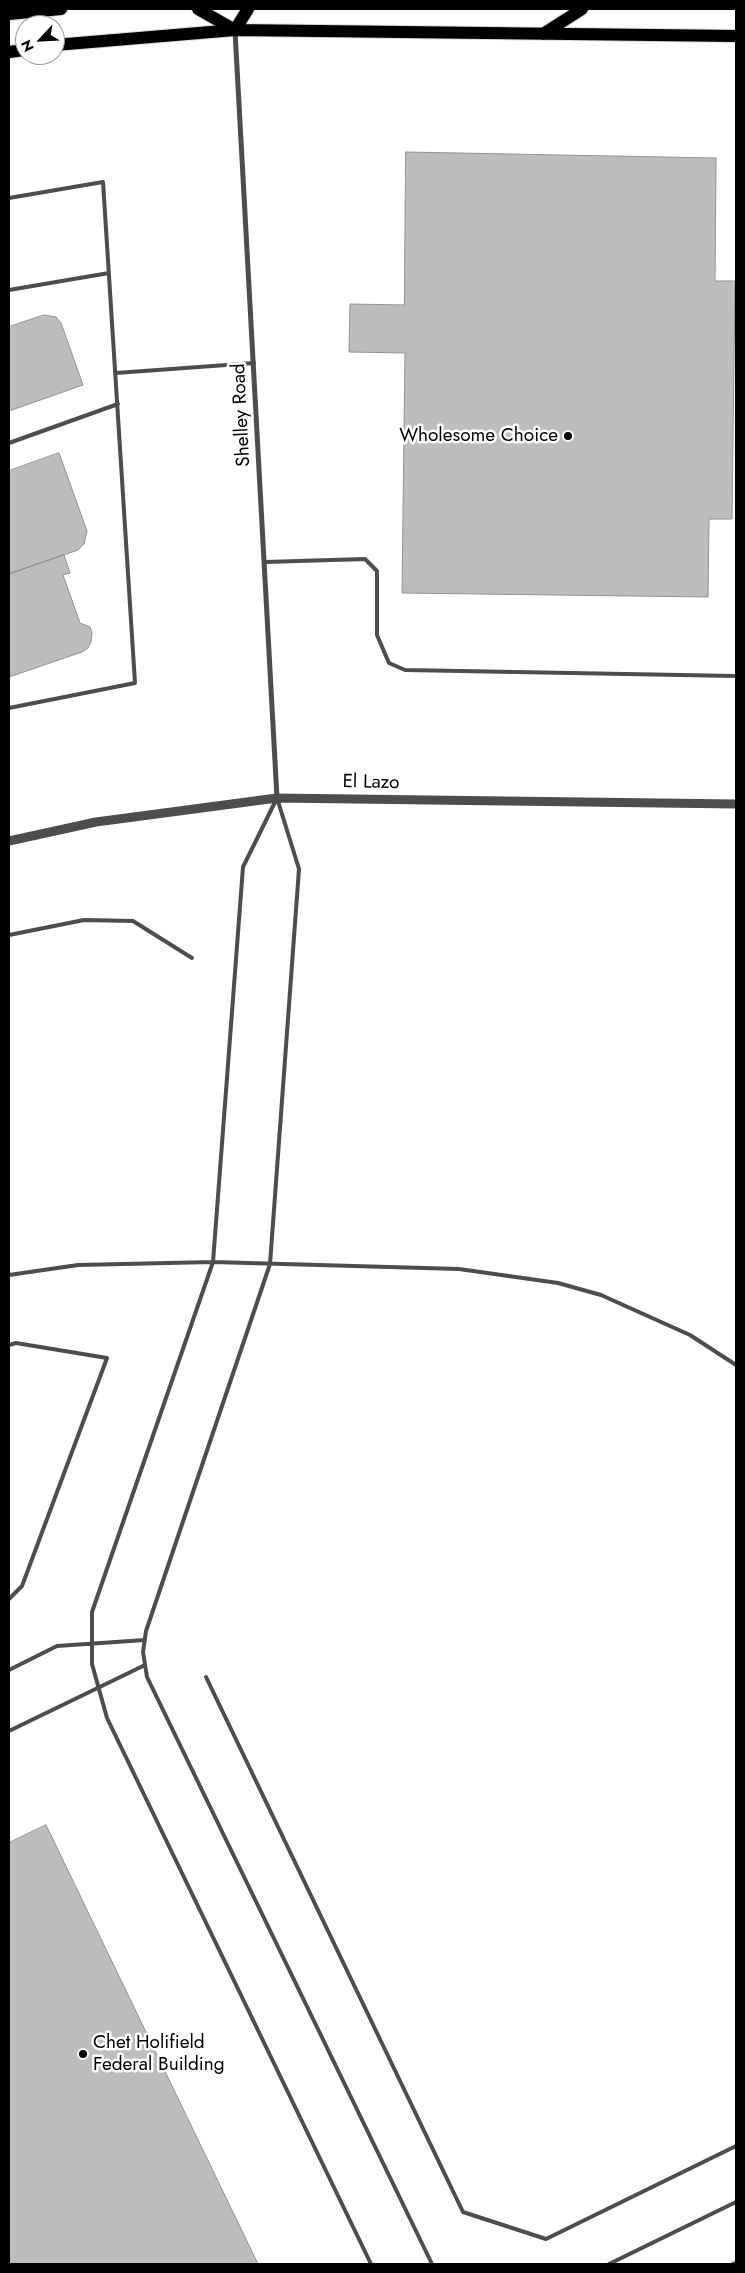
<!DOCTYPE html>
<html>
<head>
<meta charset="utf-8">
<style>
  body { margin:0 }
  #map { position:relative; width:745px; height:2273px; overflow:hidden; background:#fff; font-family:Jost,sans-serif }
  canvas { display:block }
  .frame { position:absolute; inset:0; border:10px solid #000; pointer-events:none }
  .north { position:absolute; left:15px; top:15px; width:50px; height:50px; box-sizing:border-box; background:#fff; border:1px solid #999; border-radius:50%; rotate:245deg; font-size:14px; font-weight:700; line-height:20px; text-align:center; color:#000 }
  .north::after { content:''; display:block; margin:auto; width:18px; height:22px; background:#000; clip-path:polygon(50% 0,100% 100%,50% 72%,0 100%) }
</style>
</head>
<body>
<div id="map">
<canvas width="745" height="2273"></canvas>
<div class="frame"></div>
<div class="north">N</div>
</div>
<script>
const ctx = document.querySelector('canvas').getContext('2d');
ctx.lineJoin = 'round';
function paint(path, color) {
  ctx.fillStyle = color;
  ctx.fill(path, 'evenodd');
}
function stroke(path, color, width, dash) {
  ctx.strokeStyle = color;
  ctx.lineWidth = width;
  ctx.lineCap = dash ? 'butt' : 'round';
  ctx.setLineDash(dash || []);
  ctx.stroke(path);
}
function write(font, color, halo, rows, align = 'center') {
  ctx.font = font + ' Jost,sans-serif';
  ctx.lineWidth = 5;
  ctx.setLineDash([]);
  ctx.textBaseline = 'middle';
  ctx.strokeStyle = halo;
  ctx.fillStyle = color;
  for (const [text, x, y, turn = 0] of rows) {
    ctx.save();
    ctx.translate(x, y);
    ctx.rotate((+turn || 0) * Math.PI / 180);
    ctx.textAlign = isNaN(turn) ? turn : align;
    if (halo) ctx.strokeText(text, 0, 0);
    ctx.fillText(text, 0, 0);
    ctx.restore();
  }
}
const building = new Path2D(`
  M 406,152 L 716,158 L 715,281 L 735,281 L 732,519 L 709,519 L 708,597 L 402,593 L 405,353 L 349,352 L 350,304 L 404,305 Z
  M 44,315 L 56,317 L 61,323 L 83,385 L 9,411 L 9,327 Z
  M 59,453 L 87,531 L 84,544 L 78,550 L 9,574 L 9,471 Z
  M 64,555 L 70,573 L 63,575 L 80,623 L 90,627 L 92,633 L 91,642 L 88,648 L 82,652 L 9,677 L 9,574 Z
  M 46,1825 L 258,2264 L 9,2264 L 9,1843 Z`);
paint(building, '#bdbdbd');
stroke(building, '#919191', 1);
const primary = new Path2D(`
  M 198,9 L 235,30 L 248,9
  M 9,14 L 61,9
  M 543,34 L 582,9
  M 55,45 L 235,30 L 736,36
  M 9,52 L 25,50`);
stroke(primary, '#dbdbdb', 14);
stroke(new Path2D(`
  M 9,198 L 103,182 L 135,683 L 9,708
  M 9,290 L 109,273
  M 116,373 L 254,363
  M 9,443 L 118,404
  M 265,562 L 365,559 L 377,571 L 377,635 L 389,663 L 405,670 L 736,676
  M 277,798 L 243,867 L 213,1262 L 92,1612 L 92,1664 L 107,1718 L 371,2264
  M 277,798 L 299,869 L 270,1264 L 146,1631 L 143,1652 L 147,1677 L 432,2264
  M 9,935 L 84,920 L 133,921 L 192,958
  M 9,1275 L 78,1265 L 213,1262 L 459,1269 L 558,1283 L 601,1295 L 690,1335 L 736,1365
  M 9,1345 L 16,1343 L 107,1358 L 22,1586 L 9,1599
  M 9,1670 L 57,1646 L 145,1640
  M 206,1677 L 463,2212 L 546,2239 L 736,2146
  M 9,1731 L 145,1665
  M 609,2264 L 736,2202
  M 733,2264 L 736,2263`), '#4d4d4d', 4);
stroke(new Path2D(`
  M 235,31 L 277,798`), '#4d4d4d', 5);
stroke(new Path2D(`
  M 9,841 L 96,822 L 277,798 L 736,804`), '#4d4d4d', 9);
stroke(primary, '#000', 12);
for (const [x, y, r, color] of [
  [568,436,5,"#000"],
  [83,2054,5,"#000"]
]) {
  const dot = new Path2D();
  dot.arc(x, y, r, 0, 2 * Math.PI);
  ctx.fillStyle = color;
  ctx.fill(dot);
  stroke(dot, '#fff', 2);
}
write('19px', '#000', '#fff', [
  ["Shelley Road",242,415,-93],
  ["El Lazo",371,783,1]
]);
write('19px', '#000', '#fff', [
  ["Wholesome Choice",558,436],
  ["Chet Holifield",93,2043,"left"],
  ["Federal Building",93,2065,"left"]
], 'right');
</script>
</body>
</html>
